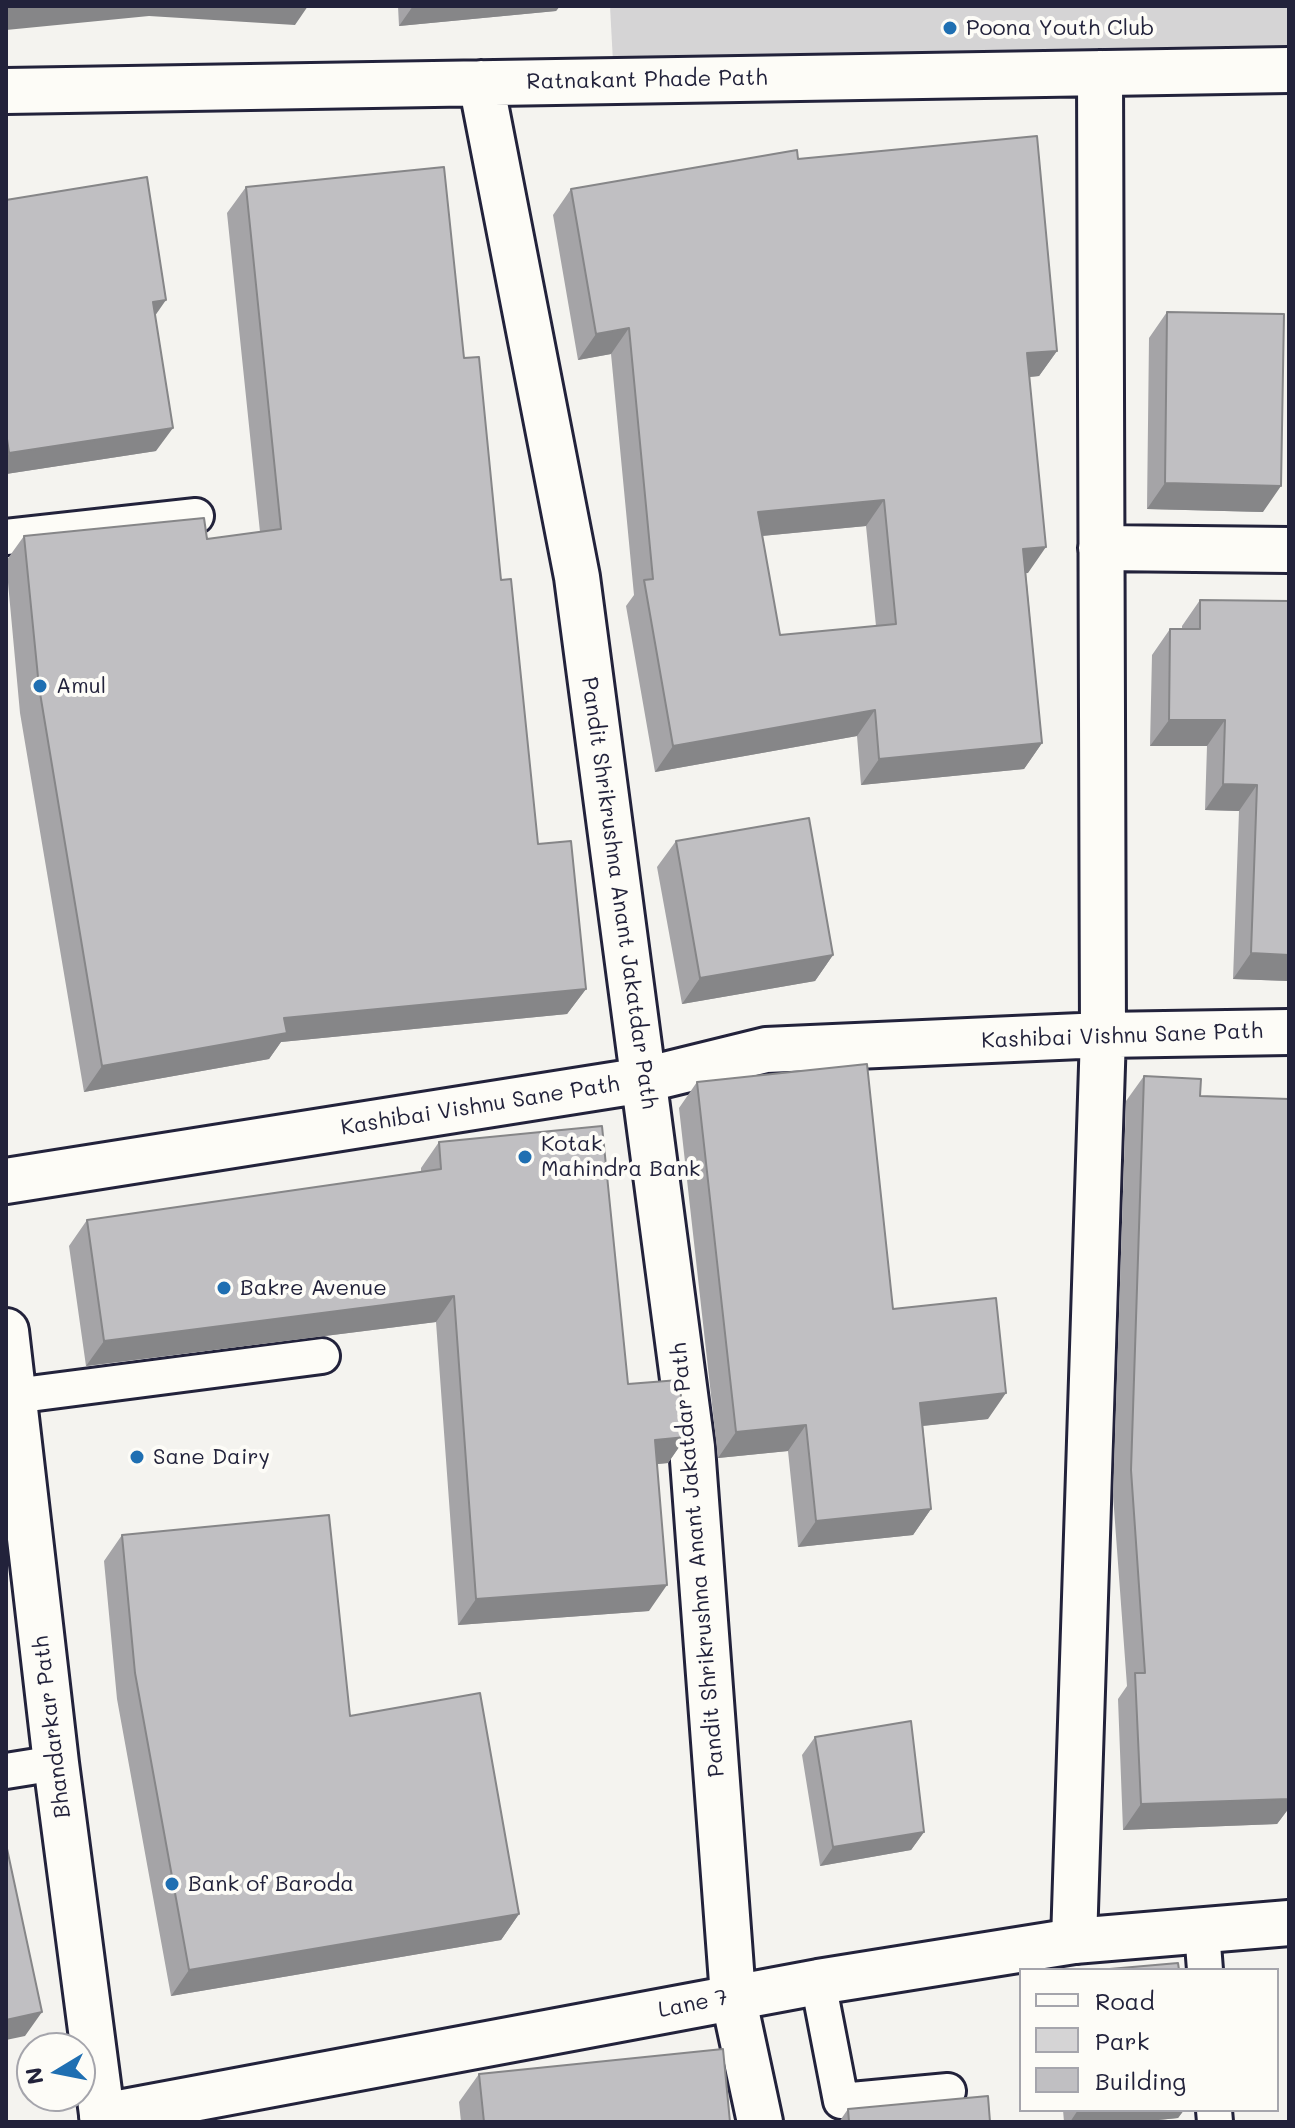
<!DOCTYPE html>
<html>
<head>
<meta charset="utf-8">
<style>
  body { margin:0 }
  #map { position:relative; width:1295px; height:2128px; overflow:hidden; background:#f4f3ef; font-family:Mali,sans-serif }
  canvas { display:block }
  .frame { position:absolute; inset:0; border:8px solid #22223b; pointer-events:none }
  .legend { position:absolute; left:1019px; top:1968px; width:260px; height:144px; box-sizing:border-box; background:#fdfcf7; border:2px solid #a5a5ac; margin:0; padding:10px 14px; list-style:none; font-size:24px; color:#22223b }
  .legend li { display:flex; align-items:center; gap:16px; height:40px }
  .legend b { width:40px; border:2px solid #a5a5ac }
  .north { position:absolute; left:16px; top:2032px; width:80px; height:80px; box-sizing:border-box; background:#fdfcf7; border:2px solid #a5a5ac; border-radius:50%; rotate:260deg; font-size:22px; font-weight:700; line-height:32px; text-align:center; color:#22223b }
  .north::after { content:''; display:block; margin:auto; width:28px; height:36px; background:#1f6fb2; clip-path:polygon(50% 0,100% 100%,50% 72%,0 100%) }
</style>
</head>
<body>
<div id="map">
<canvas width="1295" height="2128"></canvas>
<div class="frame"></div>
<ul class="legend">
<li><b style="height:10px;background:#fdfcf7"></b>Road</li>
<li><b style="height:22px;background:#d5d4d5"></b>Park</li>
<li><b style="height:22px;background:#c0bfc2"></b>Building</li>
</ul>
<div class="north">N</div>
</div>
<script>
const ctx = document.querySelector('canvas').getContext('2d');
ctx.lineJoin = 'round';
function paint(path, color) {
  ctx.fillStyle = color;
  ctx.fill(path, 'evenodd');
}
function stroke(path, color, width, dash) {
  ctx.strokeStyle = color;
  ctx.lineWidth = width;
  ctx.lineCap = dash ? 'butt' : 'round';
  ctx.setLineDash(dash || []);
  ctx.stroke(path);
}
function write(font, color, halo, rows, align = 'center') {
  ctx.font = font + ' Mali,sans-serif';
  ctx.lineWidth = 8;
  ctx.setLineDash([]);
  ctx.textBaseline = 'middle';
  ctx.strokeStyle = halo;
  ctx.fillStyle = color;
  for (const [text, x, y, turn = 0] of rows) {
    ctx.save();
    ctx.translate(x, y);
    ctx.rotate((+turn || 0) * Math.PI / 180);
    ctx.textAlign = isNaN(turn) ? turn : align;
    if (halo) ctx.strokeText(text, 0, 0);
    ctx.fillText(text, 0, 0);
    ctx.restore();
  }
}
paint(new Path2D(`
  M 610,6 L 1289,6 L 1289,50 L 613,62 Z`), '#d5d4d5');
const service = new Path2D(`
  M 6,537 L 196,516
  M 14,1396 L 322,1356
  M 6,1771 L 56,1763
  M 1202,1931 L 1205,1970
  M 818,1982 L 841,2101 L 948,2091
  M 1214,2110 L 1215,2122`);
const minor = new Path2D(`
  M 481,83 L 577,577 L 692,1447 L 733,1996 L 760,2122
  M 6,91 L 1289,70
  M 1101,548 L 1289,550
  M 6,1181 L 644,1080 L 766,1050 L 1103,1035 L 1289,1032
  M 1074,1941 L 1103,1035 L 1100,73`);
const tertiary = new Path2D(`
  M 6,1331 L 56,1763 L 103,2122
  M 102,2116 L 818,1982 L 1074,1941 L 1289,1923`);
stroke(service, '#22223b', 40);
stroke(minor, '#22223b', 50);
stroke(tertiary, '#22223b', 50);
stroke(service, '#fdfcf7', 34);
stroke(minor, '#fdfcf7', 44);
stroke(tertiary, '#fdfcf7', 44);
paint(new Path2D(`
  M 398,6 L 560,6 L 556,11 L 399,26 Z
  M 798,159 L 1057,351 L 1039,376 L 1029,377 L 1028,573 L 1026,573 L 1042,743 L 1024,769 L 861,785 L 857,736 L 655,772 L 626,606 L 634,595 L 611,354 L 578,360 L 553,215 L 571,189 ZM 866,526 L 876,626 L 780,635 L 762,536 Z
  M 246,187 L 464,358 L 501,580 L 538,844 L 586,989 L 567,1014 L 281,1042 L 269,1059 L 84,1092 L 20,713 L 6,561 L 24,536 L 207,539 L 260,532 L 227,213 Z
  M 6,200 L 155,316 L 156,451 L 6,474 Z
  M 1167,312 L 1263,512 L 1147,509 L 1149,338 Z
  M 1200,600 L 1289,601 L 1289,981 L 1233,979 L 1239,811 L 1205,810 L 1207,746 L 1150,746 L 1152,655 L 1170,629 L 1182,629 L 1182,626 Z
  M 676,841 L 833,955 L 815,981 L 682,1004 L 657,867 Z
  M 1144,1076 L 1200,1096 L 1289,1099 L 1289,1808 L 1277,1824 L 1123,1830 L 1118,1699 L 1127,1686 L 1113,1495 L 1126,1101 Z
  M 697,1082 L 988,1419 L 923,1426 L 931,1509 L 913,1535 L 798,1547 L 788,1451 L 718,1458 L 679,1108 Z
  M 439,1142 L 628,1384 L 686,1437 L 668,1463 L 657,1464 L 649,1611 L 458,1625 L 436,1322 L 86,1366 L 69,1246 L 87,1220 L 421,1172 L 421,1168 Z
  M 122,1535 L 350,1716 L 519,1914 L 501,1940 L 171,1996 L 117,1699 L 104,1561 Z
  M 815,1737 L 924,1832 L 911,1850 L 820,1866 L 802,1755 Z
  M 479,2074 L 730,2122 L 461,2122 L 459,2102 Z
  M 848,2109 L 990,2122 L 839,2122 Z
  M 1063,2110 L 1184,2110 L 1178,2118 L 1138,2122 L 1064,2122 Z`), '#a5a4a7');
paint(new Path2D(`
  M 6,6 L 308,6 L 295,25 L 149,16 L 6,30 Z
  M 413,6 L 560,6 L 556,11 L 399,26 Z
  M 166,300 L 150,323 L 153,302 Z
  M 629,328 L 611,354 L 578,360 L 596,334 Z
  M 1057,351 L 1039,376 L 1009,379 L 1027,353 Z
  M 173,428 L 156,451 L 6,474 L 6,458 L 9,453 Z
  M 1165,483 L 1281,486 L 1263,512 L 1147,509 Z
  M 884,500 L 866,526 L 740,538 L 758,512 Z
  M 1046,547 L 1028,573 L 1005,575 L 1023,549 Z
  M 875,710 L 857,736 L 655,772 L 673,746 Z
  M 1169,720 L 1225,720 L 1207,746 L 1150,746 Z
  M 1042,743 L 1024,769 L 861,785 L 879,759 Z
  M 1223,784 L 1257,785 L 1239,811 L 1205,810 Z
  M 1251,953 L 1289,955 L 1289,981 L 1233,979 Z
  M 833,955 L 815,981 L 682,1004 L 700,978 Z
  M 586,989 L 567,1014 L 281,1042 L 269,1059 L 84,1092 L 102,1066 L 284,1018 Z
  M 454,1296 L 436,1322 L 86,1366 L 104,1341 Z
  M 1006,1393 L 988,1419 L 902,1428 L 920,1403 Z
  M 806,1425 L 788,1451 L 718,1458 L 736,1432 Z
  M 686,1437 L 668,1463 L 637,1466 L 655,1440 Z
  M 931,1509 L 913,1535 L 798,1547 L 816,1521 Z
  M 667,1585 L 649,1611 L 458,1625 L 476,1599 Z
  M 1289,1799 L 1289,1808 L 1277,1824 L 1123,1830 L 1141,1804 Z
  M 924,1832 L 911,1850 L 820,1866 L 833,1847 Z
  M 519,1914 L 501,1940 L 171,1996 L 189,1970 Z
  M 42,2012 L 25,2036 L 6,2040 L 6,2020 Z
  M 1078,2110 L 1184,2110 L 1178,2118 L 1138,2122 L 1070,2122 Z`), '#868688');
const building = new Path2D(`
  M 1037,136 L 1057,351 L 1027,353 L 1046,547 L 1023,549 L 1042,743 L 879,759 L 875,710 L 673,746 L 644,580 L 653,579 L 629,328 L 596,334 L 571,189 L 797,150 L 798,159 ZM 884,500 L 896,624 L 780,635 L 758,512 Z
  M 444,167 L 464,358 L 479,357 L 501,580 L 511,579 L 538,844 L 571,841 L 586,989 L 284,1018 L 287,1033 L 102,1066 L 39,687 L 24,536 L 204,518 L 207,539 L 281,529 L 246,187 Z
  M 147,177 L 166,300 L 153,302 L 173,428 L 9,453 L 6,432 L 6,200 Z
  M 1167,312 L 1284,314 L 1281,486 L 1165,483 Z
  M 1200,600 L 1289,601 L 1289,955 L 1251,953 L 1257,785 L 1223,784 L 1225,720 L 1169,720 L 1170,629 L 1200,629 Z
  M 809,818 L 833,955 L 700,978 L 676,841 Z
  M 867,1064 L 893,1309 L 996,1298 L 1006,1393 L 920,1403 L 931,1509 L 816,1521 L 806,1425 L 736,1432 L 697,1082 Z
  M 1144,1076 L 1201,1079 L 1200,1096 L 1289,1099 L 1289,1799 L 1141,1804 L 1135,1673 L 1145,1673 L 1131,1470 Z
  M 602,1126 L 628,1384 L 679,1380 L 686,1437 L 655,1440 L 667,1585 L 476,1599 L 454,1296 L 104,1341 L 87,1220 L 441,1169 L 439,1142 Z
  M 329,1515 L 350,1716 L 480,1693 L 519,1914 L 189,1970 L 135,1673 L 122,1535 Z
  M 911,1721 L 924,1832 L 833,1847 L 815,1737 Z
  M 6,1844 L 42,2012 L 6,2020 Z
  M 1178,1963 L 1179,1970 L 1098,1970 Z
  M 723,2049 L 730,2122 L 484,2122 L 479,2074 Z
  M 988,2096 L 990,2122 L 849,2122 L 848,2109 Z`);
paint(building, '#c0bfc2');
stroke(building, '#868688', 2);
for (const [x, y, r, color] of [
  [950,28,8,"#1f6fb2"],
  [40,686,8,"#1f6fb2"],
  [525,1157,8,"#1f6fb2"],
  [224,1288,8,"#1f6fb2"],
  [137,1457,8,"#1f6fb2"],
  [172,1884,8,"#1f6fb2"]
]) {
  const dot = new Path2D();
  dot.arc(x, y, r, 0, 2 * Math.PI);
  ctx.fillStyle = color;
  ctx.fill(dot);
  stroke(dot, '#fdfcf7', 3);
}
write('22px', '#22223b', '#fdfcf7', [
  ["Poona Youth Club",966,28],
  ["Amul",56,686],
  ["Kotak",541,1144],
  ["Mahindra Bank",541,1169],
  ["Bakre Avenue",240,1288],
  ["Sane Dairy",153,1457],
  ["Bank of Baroda",188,1884]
], 'left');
write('22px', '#22223b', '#fdfcf7', [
  ["Ratnakant Phade Path",647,80,-1],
  ["Pandit Shrikrushna Anant Jakatdar Path",619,893,82],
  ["Kashibai Vishnu Sane Path",1122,1036,-2],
  ["Kashibai Vishnu Sane Path",480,1106,-9],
  ["Pandit Shrikrushna Anant Jakatdar Path",698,1560,-95],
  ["Bhandarkar Path",52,1727,-97],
  ["Lane 7",693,2004,-11]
]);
</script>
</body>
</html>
